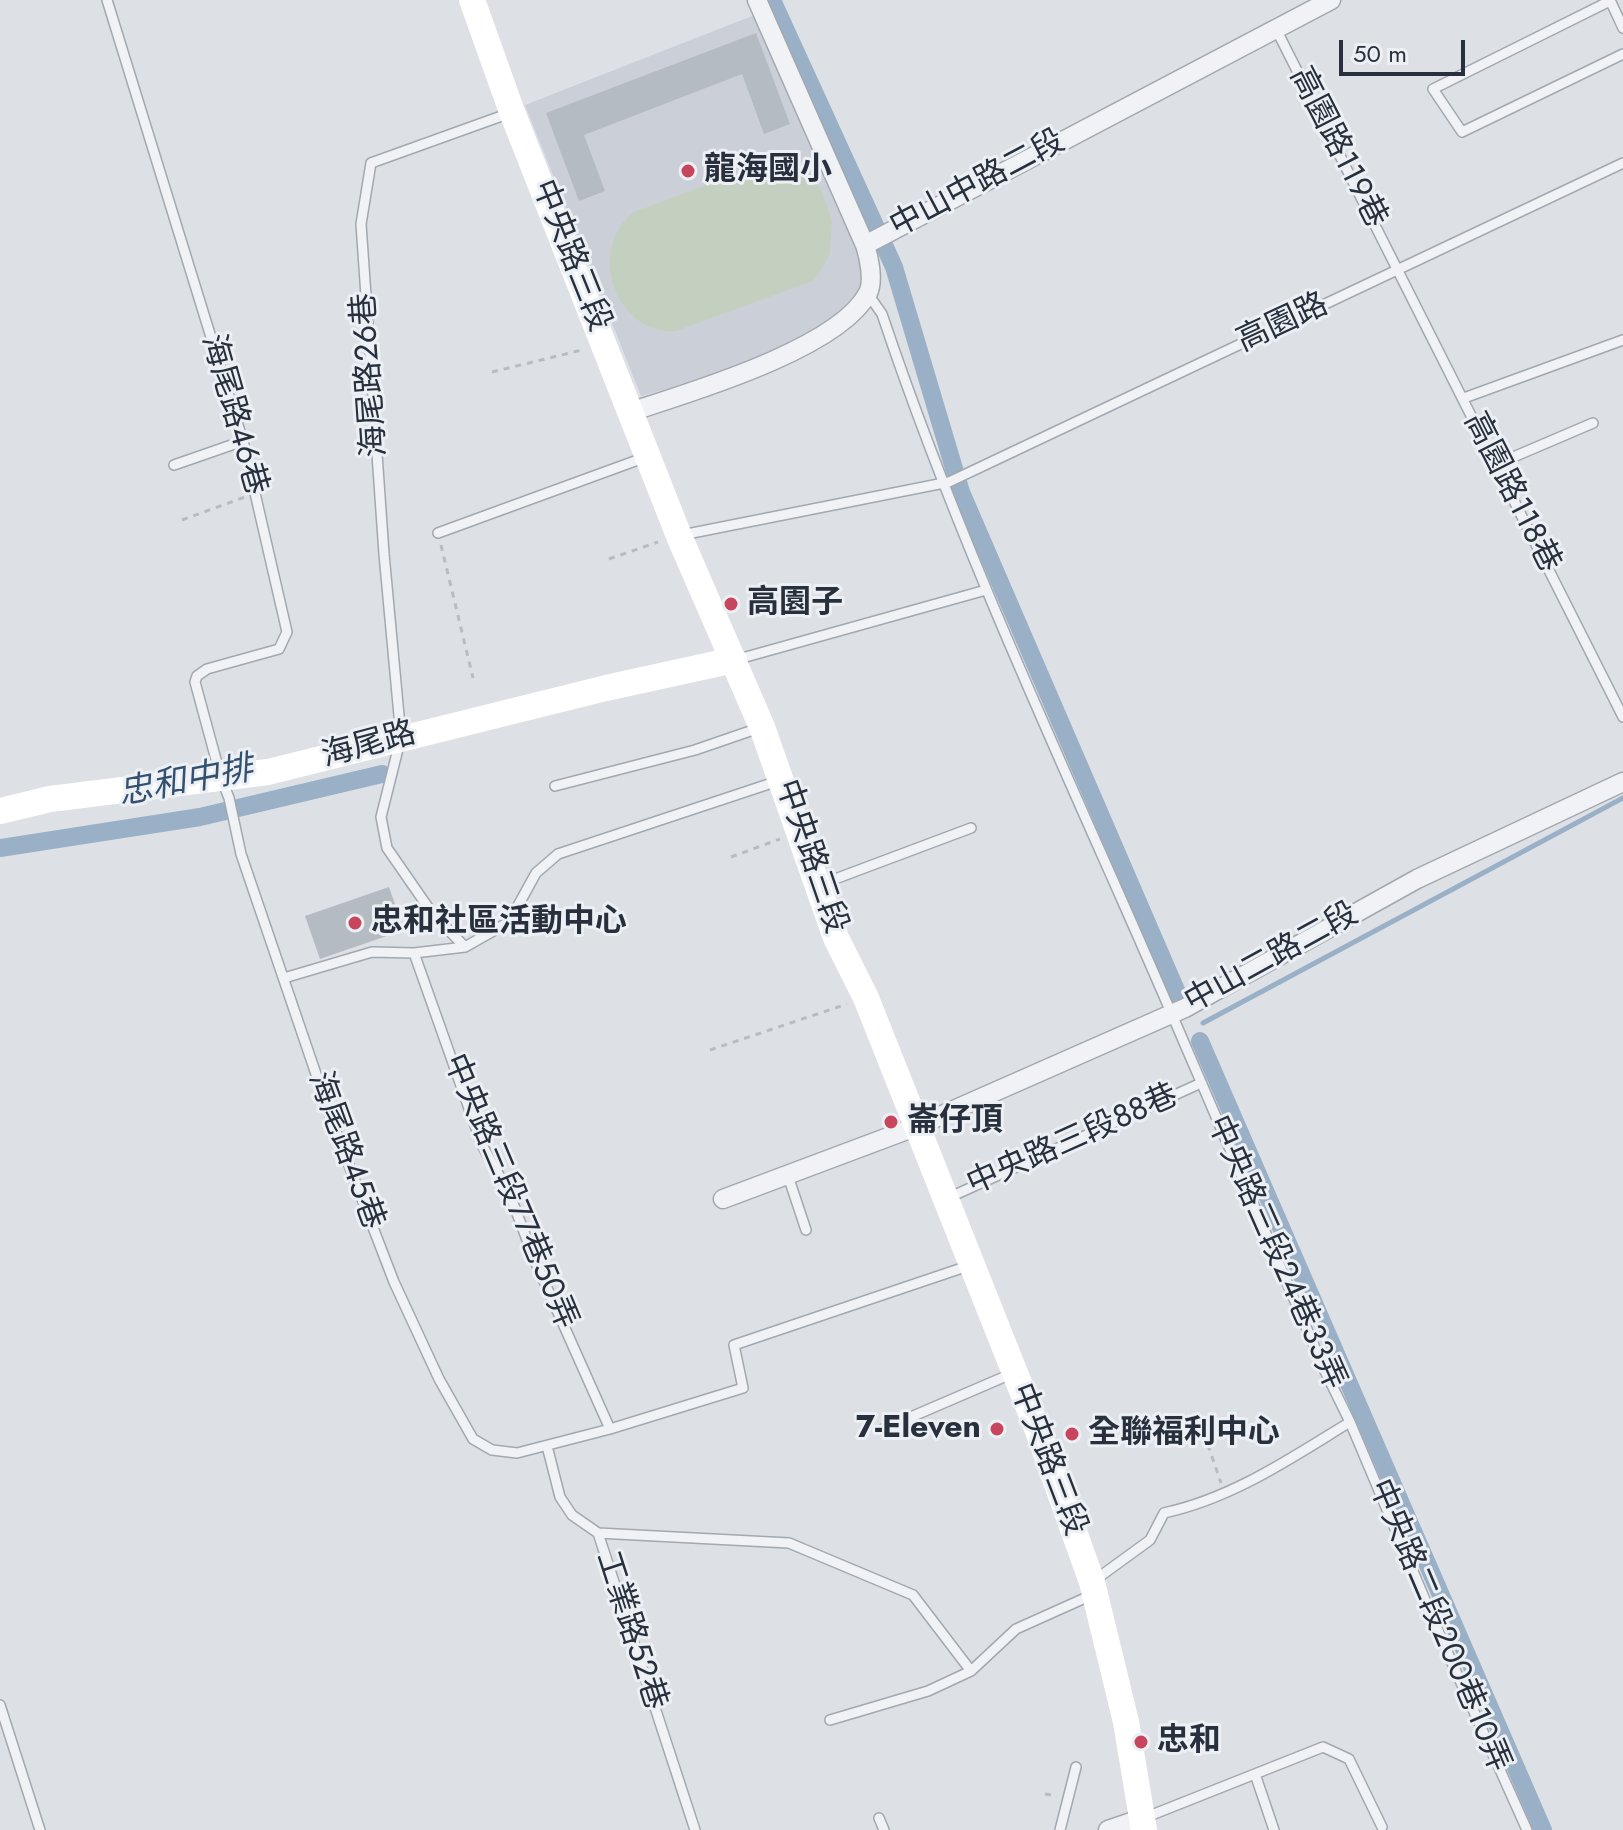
<!DOCTYPE html>
<html>
<head>
<meta charset="utf-8">
<style>
  body { margin:0 }
  #map { position:relative; width:1623px; height:1830px; overflow:hidden; background:#dde1e6; font-family:Jost,sans-serif }
  canvas { display:block }
  .scale { position:absolute; left:1339px; top:40px; width:126px; height:36px; box-sizing:border-box; border:4px solid #27303c; border-top:0; padding-left:10px; font-size:24px; line-height:28px; white-space:nowrap; color:#27303c; -webkit-text-stroke:6px #ecf0f4; paint-order:stroke }
</style>
</head>
<body>
<div id="map">
<canvas width="1623" height="1830"></canvas>
<div class="scale">50 m</div>
</div>
<script>
const ctx = document.querySelector('canvas').getContext('2d');
ctx.lineJoin = 'round';
function paint(path, color) {
  ctx.fillStyle = color;
  ctx.fill(path, 'evenodd');
}
function stroke(path, color, width, dash) {
  ctx.strokeStyle = color;
  ctx.lineWidth = width;
  ctx.lineCap = dash ? 'butt' : 'round';
  ctx.setLineDash(dash || []);
  ctx.stroke(path);
}
function write(font, color, halo, rows, align = 'center') {
  ctx.font = font + ' Jost,"Noto Sans TC",sans-serif';
  ctx.lineWidth = 6;
  ctx.setLineDash([]);
  ctx.textBaseline = 'middle';
  ctx.strokeStyle = halo;
  ctx.fillStyle = color;
  for (const [text, x, y, turn = 0] of rows) {
    ctx.save();
    ctx.translate(x, y);
    ctx.rotate((+turn || 0) * Math.PI / 180);
    ctx.textAlign = isNaN(turn) ? turn : align;
    if (halo) ctx.strokeText(text, 0, 0);
    ctx.fillText(text, 0, 0);
    ctx.restore();
  }
}
paint(new Path2D(`
  M 757,14 L 854,238 L 864,269 L 862,294 L 848,311 L 802,340 L 719,375 L 641,396 L 525,105 Z`), '#cbd0d8');
paint(new Path2D(`
  M 768,162 L 796,165 L 810,175 L 822,191 L 832,221 L 830,253 L 822,269 L 813,281 L 676,331 C 614,335 586,248 634,212 Z`), '#c4d0bf');
stroke(new Path2D(`
  M 1203,1023 L 1623,798`), '#99b0c6', 5);
stroke(new Path2D(`
  M 772,0 L 894,267 L 961,492 L 1179,997
  M 0,848 L 200,817 L 382,774
  M 1200,1041 L 1543,1830`), '#99b0c6', 18);
paint(new Path2D(`
  M 756,33 L 790,124 L 764,134 L 742,74 L 584,135 L 605,191 L 579,201 L 546,113 Z
  M 389,887 L 404,930 L 320,959 L 305,916 Z`), '#b5bbc3');
const lane = new Path2D(`
  M 107,0 L 243,441 L 287,632 L 279,649 L 207,669 L 197,676 L 195,682 L 221,778 L 229,798 L 241,854 L 332,1121 L 394,1282 L 439,1379 L 473,1439 L 492,1450 L 517,1453 L 610,1429 L 743,1388 L 734,1345 L 968,1266
  M 1610,0 L 1623,28
  M 1610,1 L 1433,89 L 1462,132 L 1623,54
  M 1275,27 L 1623,717
  M 868,294 L 882,314 C 948,511 1033,700 1117,889 C 1188,1049 1256,1211 1325,1371 L 1350,1422 L 1445,1647 L 1527,1830
  M 1464,398 L 1623,340
  M 1497,464 L 1593,423
  M 174,465 L 243,441
  M 438,533 L 646,457
  M 682,535 L 949,482 L 1623,163
  M 735,660 L 986,590
  M 555,786 L 695,750 L 759,728
  M 819,885 L 971,828
  M 465,947 L 432,913 L 387,848 L 381,817 L 401,737 L 384,554 L 361,224 L 371,163 L 510,113
  M 414,953 L 482,1145 L 510,1195 L 535,1261 L 610,1429
  M 284,978 L 372,952 L 414,953 L 465,947 L 509,922 L 536,873 L 558,854 L 778,781
  M 788,1176 L 806,1230
  M 948,1198 L 1201,1083
  M 883,1429 L 1011,1374
  M 547,1446 L 560,1497 L 572,1515 L 598,1533 L 695,1830
  M 598,1533 L 789,1543 L 913,1595 L 971,1671
  M 1095,1580 L 1150,1540 L 1164,1513 C 1233,1498 1291,1458 1350,1422
  M 0,1705 L 40,1830
  M 830,1720 L 928,1691 L 971,1671 L 1016,1629 L 1094,1594
  M 1255,1774 L 1274,1830
  M 879,1818 L 884,1830
  M 1144,1818 L 1323,1747 L 1349,1759 L 1382,1827
  M 1060,1830 L 1076,1767`);
const street = new Path2D(`
  M 757,0 L 865,245
  M 630,412 C 688,393 839,349 868,293 C 874,281 869,257 865,245 L 1331,0
  M 723,1199 L 915,1127 L 1185,1008 L 1417,879 L 1623,782
  M 1108,1830 L 1143,1818`);
stroke(lane, '#a3a8b0', 12);
stroke(street, '#a3a8b0', 21);
stroke(new Path2D(`
  M 492,372 L 582,350
  M 182,520 L 245,497
  M 441,545 L 473,678
  M 609,559 L 658,542
  M 731,857 L 780,839
  M 710,1050 L 847,1004
  M 1200,1422 L 1221,1483
  M 1045,1794 L 1057,1796`), '#b8bcc1', 3, [6, 6]);
stroke(lane, '#f0f2f5', 9);
stroke(street, '#f0f2f5', 18);
stroke(new Path2D(`
  M 472,0 L 512,112 L 679,536 L 762,727 L 836,938 L 866,998 L 1038,1431 L 1092,1582 L 1126,1722 L 1144,1830
  M 0,811 L 50,799 L 268,772 L 606,688 L 734,660`), '#fff', 26);
for (const [x, y, r, color] of [
  [688,171,8,"#c8455e"],
  [731,604,8,"#c8455e"],
  [355,923,8,"#c8455e"],
  [891,1122,8,"#c8455e"],
  [997,1429,8,"#c8455e"],
  [1072,1434,8,"#c8455e"],
  [1141,1742,8,"#c8455e"]
]) {
  const dot = new Path2D();
  dot.arc(x, y, r, 0, 2 * Math.PI);
  ctx.fillStyle = color;
  ctx.fill(dot);
  stroke(dot, '#ecf0f4', 3);
}
write('32px', '#27303c', '#ecf0f4', [
  ["高園路119巷",1337,148,63],
  ["中山中路二段",978,185,-28],
  ["中央路三段",570,256,68],
  ["高園路",1283,324,-25],
  ["海尾路26巷",371,375,-94],
  ["海尾路46巷",233,415,74],
  ["高園路118巷",1511,493,63],
  ["海尾路",369,746,-15],
  ["中央路三段",810,857,71],
  ["中山二路二段",1272,959,-29],
  ["中央路三段88巷",1073,1141,-24],
  ["海尾路45巷",345,1151,70],
  ["中央路三段77巷50弄",509,1192,67],
  ["中央路三段24巷33弄",1275,1253,66],
  ["中央路三段",1047,1460,69],
  ["中央路二段200巷10弄",1438,1626,67],
  ["工業路52巷",630,1631,72]
]);
write('bold 32px', '#27303c', '#ecf0f4', [
  ["龍海國小",704,171],
  ["高園子",747,604],
  ["忠和社區活動中心",371,923],
  ["崙仔頂",907,1122],
  ["7-Eleven",981,1429,"right"],
  ["全聯福利中心",1088,1434],
  ["忠和",1157,1742]
], 'left');
write('italic 34px', '#33506f', '#ecf0f4', [
  ["忠和中排",186,783,-11]
]);
</script>
</body>
</html>
